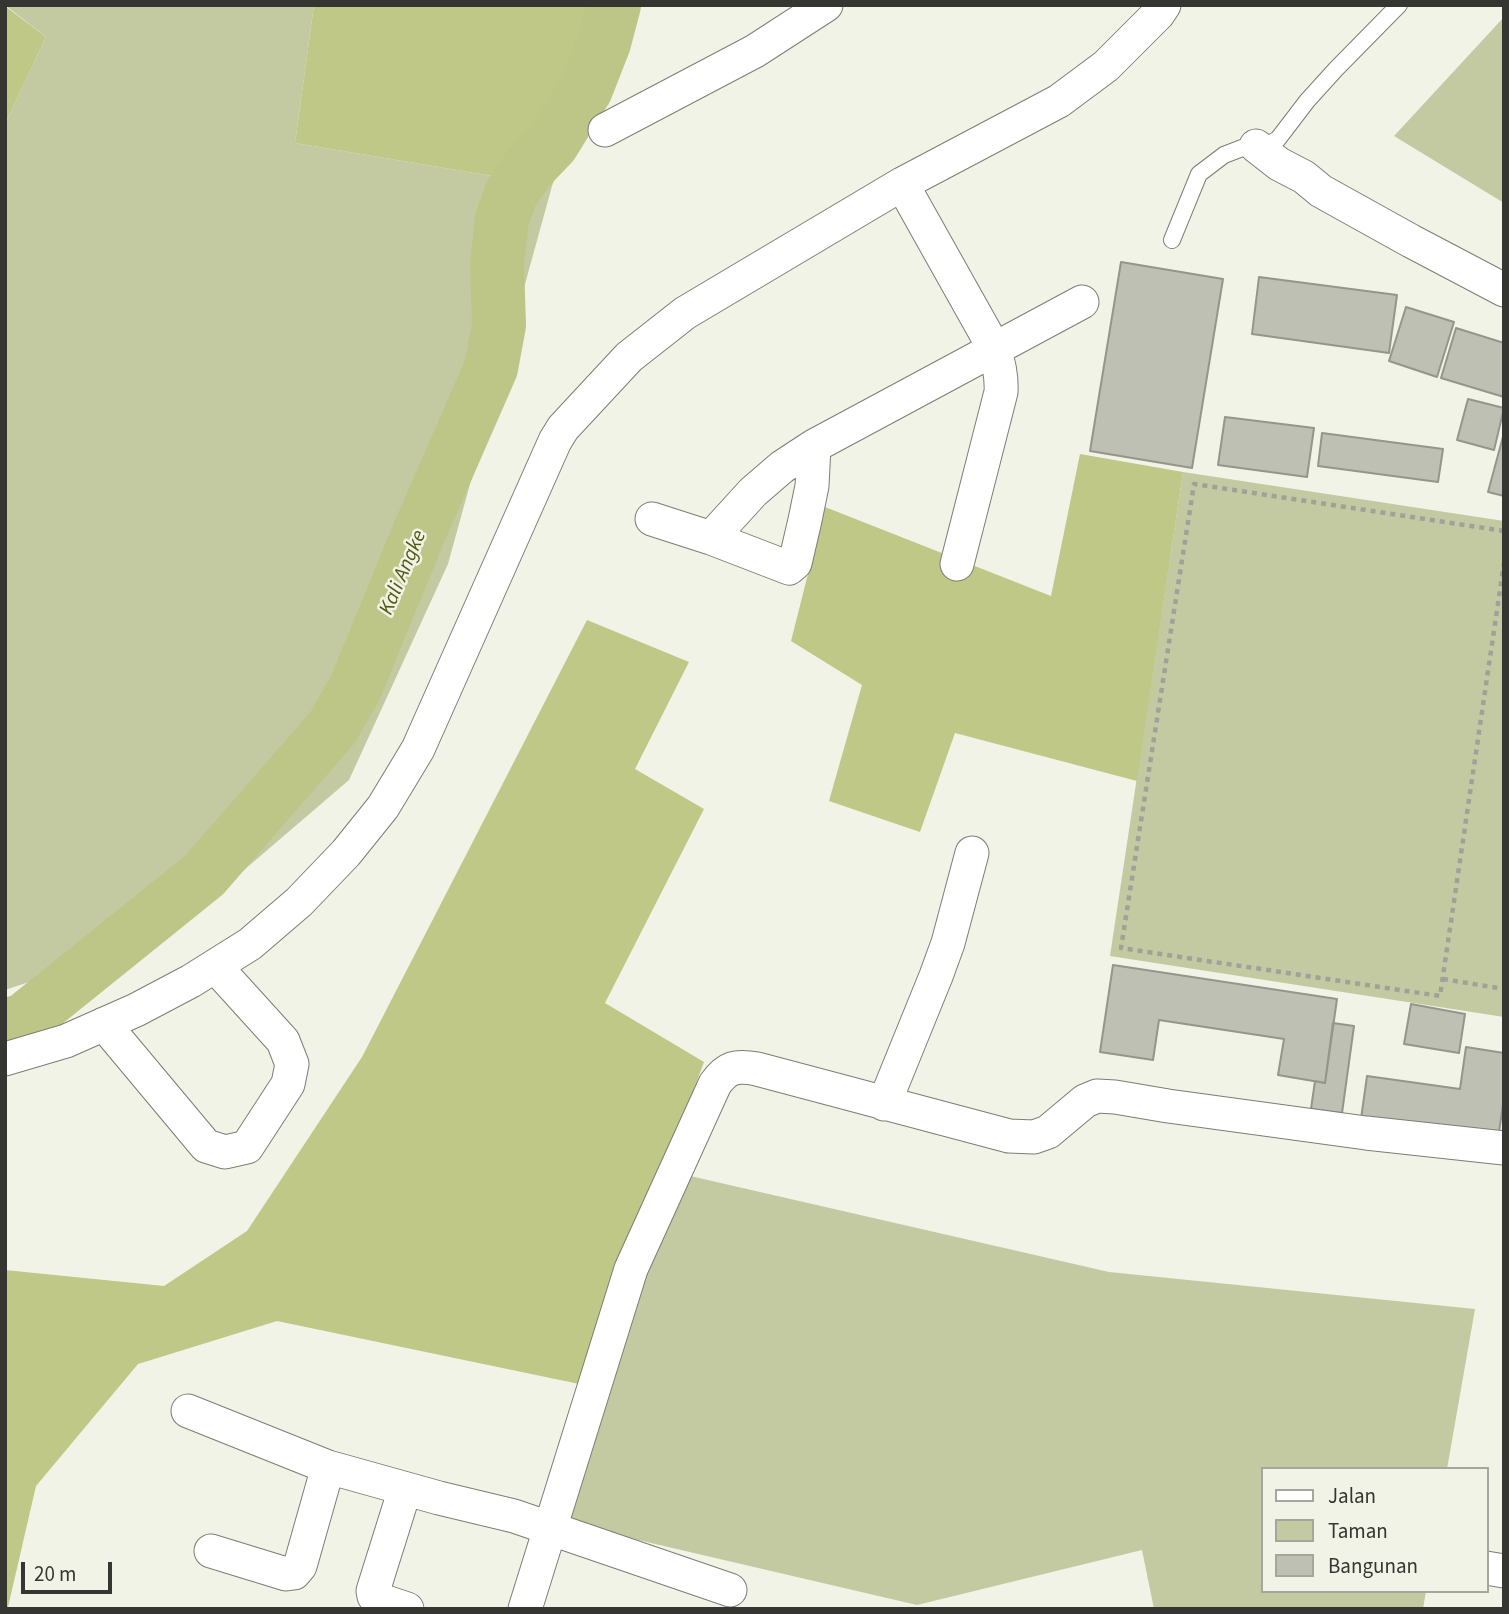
<!DOCTYPE html>
<html>
<head>
<meta charset="utf-8">
<style>
  body { margin:0 }
  #map { position:relative; width:1509px; height:1614px; overflow:hidden; background:#f0f3e6; font-family:"Source Sans 3",sans-serif }
  canvas { display:block }
  .frame { position:absolute; inset:0; border:7px solid #353531; pointer-events:none }
  .legend { position:absolute; left:1261px; top:1467px; width:228px; height:126px; box-sizing:border-box; background:#f0f3e6; border:2px solid #a5a79e; margin:0; padding:9px 12px; list-style:none; font-size:21px; color:#353531 }
  .legend li { display:flex; align-items:center; gap:14px; height:35px }
  .legend b { width:35px; border:2px solid #a5a79e }
  .scale { position:absolute; left:21px; top:1562px; width:91px; height:32px; box-sizing:border-box; border:4px solid #353531; border-top:0; padding-left:9px; font-size:21px; line-height:24px; white-space:nowrap; color:#353531; -webkit-text-stroke:5px #f0f3e6; paint-order:stroke }
</style>
</head>
<body>
<div id="map">
<canvas width="1509" height="1614"></canvas>
<div class="frame"></div>
<ul class="legend">
<li><b style="height:9px;background:#fff"></b>Jalan</li>
<li><b style="height:19px;background:#c3caa2"></b>Taman</li>
<li><b style="height:19px;background:#bec0b4"></b>Bangunan</li>
</ul>
<div class="scale">20 m</div>
</div>
<script>
const ctx = document.querySelector('canvas').getContext('2d');
ctx.lineJoin = 'round';
function paint(path, color) {
  ctx.fillStyle = color;
  ctx.fill(path, 'evenodd');
}
function stroke(path, color, width, dash) {
  ctx.strokeStyle = color;
  ctx.lineWidth = width;
  ctx.lineCap = dash ? 'butt' : 'round';
  ctx.setLineDash(dash || []);
  ctx.stroke(path);
}
function write(font, color, halo, rows, align = 'center') {
  ctx.font = font + ' "Source Sans 3",sans-serif';
  ctx.lineWidth = 5;
  ctx.setLineDash([]);
  ctx.textBaseline = 'middle';
  ctx.strokeStyle = halo;
  ctx.fillStyle = color;
  for (const [text, x, y, turn = 0] of rows) {
    ctx.save();
    ctx.translate(x, y);
    ctx.rotate((+turn || 0) * Math.PI / 180);
    ctx.textAlign = isNaN(turn) ? turn : align;
    if (halo) ctx.strokeText(text, 0, 0);
    ctx.fillText(text, 0, 0);
    ctx.restore();
  }
}
paint(new Path2D(`
  M 5,5 L 314,5 L 295,143 L 552,186 L 448,564 L 349,780 L 167,936 L 5,990 L 5,124 L 46,37 Z
  M 1504,17 L 1504,203 L 1394,136 Z
  M 1183,472 L 1504,521 L 1504,1017 L 1110,956 Z
  M 664,1170 L 1109,1272 L 1475,1309 L 1447,1469 L 1262,1469 L 1262,1591 L 1426,1591 L 1423,1609 L 1154,1609 L 1142,1550 L 917,1605 L 561,1522 Z`), '#c3caa2');
paint(new Path2D(`
  M 314,5 L 616,5 L 552,186 L 295,143 Z
  M 5,6 L 46,37 L 5,124 Z
  M 1080,454 L 1183,472 L 1137,781 L 955,733 L 920,832 L 829,801 L 862,685 L 791,641 L 825,507 L 1051,596 Z
  M 587,620 L 689,662 L 635,769 L 704,809 L 605,1003 L 704,1062 L 584,1385 L 277,1321 L 138,1364 L 36,1486 L 8,1607 L 11,1609 L 5,1609 L 5,1270 L 164,1286 L 247,1231 L 362,1057 Z`), '#bfc887');
stroke(new Path2D(`
  M 5,1026 L 24,1020 L 204,875 L 333,727 L 356,686 L 418,535 L 491,368 L 499,325 L 497,265 L 502,219 L 511,194 L 528,169 L 552,144 L 586,89 L 604,43 L 614,5`), '#bdc686', 54);
const building = new Path2D(`
  M 1121,262 L 1223,279 L 1192,468 L 1090,451 Z
  M 1259,277 L 1397,295 L 1389,353 L 1252,334 Z
  M 1406,307 L 1454,322 L 1437,377 L 1389,361 Z
  M 1456,328 L 1504,343 L 1504,397 L 1441,378 Z
  M 1468,399 L 1504,408 L 1494,450 L 1457,440 Z
  M 1225,417 L 1314,428 L 1307,477 L 1218,465 Z
  M 1322,433 L 1443,449 L 1438,482 L 1318,466 Z
  M 1504,433 L 1504,496 L 1488,492 Z
  M 1113,965 L 1337,999 L 1325,1083 L 1278,1075 L 1284,1039 L 1159,1020 L 1153,1060 L 1100,1052 Z
  M 1411,1004 L 1465,1014 L 1459,1053 L 1404,1044 Z
  M 1333,1023 L 1354,1026 L 1342,1113 L 1311,1109 L 1315,1081 L 1325,1083 Z
  M 1466,1047 L 1504,1053 L 1504,1098 L 1498,1139 L 1361,1119 L 1367,1076 L 1460,1089 Z`);
paint(building, '#bec0b4');
stroke(building, '#94968b', 2);
const lane = new Path2D(`
  M 1172,240 L 1199,174 L 1224,155 L 1242,148 L 1271,143 L 1278,139 L 1307,101 L 1336,69 L 1399,5`);
const street = new Path2D(`
  M 605,130 L 755,51 L 826,5
  M 1256,146 L 1279,164 L 1304,177 L 1321,191 L 1411,241 L 1504,290
  M 902,184 L 994,348 C 999,363 1002,376 1001,392 L 957,564
  M 652,519 L 711,538 L 789,568 L 795,563 L 805,520 L 812,486 L 814,446
  M 711,538 L 753,492 L 782,467 L 814,446 L 1082,302
  M 104,1024 L 206,1146 L 225,1152 L 247,1147 L 288,1084 L 292,1064 L 283,1041 L 215,966
  M 5,1059 L 66,1041 L 136,1010 L 191,981 L 250,944 L 299,902 L 346,853 L 383,807 L 418,749 L 555,441 L 563,428 L 629,357 L 685,313 L 902,184 L 1059,101 L 1106,66 L 1158,14 L 1164,5
  M 884,1104 L 936,976 L 948,943 L 972,853
  M 188,1411 L 328,1467 L 439,1498 L 514,1516 L 730,1590
  M 405,1489 L 373,1591 L 374,1596 L 383,1601 L 407,1609
  M 211,1551 L 286,1574 L 294,1573 L 300,1566 L 328,1467
  M 1486,1568 L 1504,1571
  M 525,1609 L 631,1269 L 715,1084 C 727,1067 736,1065 757,1069 L 1009,1136 L 1034,1137 L 1048,1132 L 1085,1101 L 1097,1096 L 1115,1097 L 1168,1106 L 1366,1133 L 1504,1148`);
stroke(lane, '#7c7e73', 18);
stroke(street, '#7c7e73', 35);
stroke(new Path2D(`
  M 1504,531 L 1194,484 L 1121,948 L 1440,996 L 1504,563
  M 1443,979 L 1504,989`), '#a0a198', 4.5, [5, 5]);
stroke(lane, '#fff', 16);
stroke(street, '#fff', 33);
write('italic 21px', '#525910', '#f0f3e6', [
  ["Kali Angke",404,573,-67]
]);
</script>
</body>
</html>
